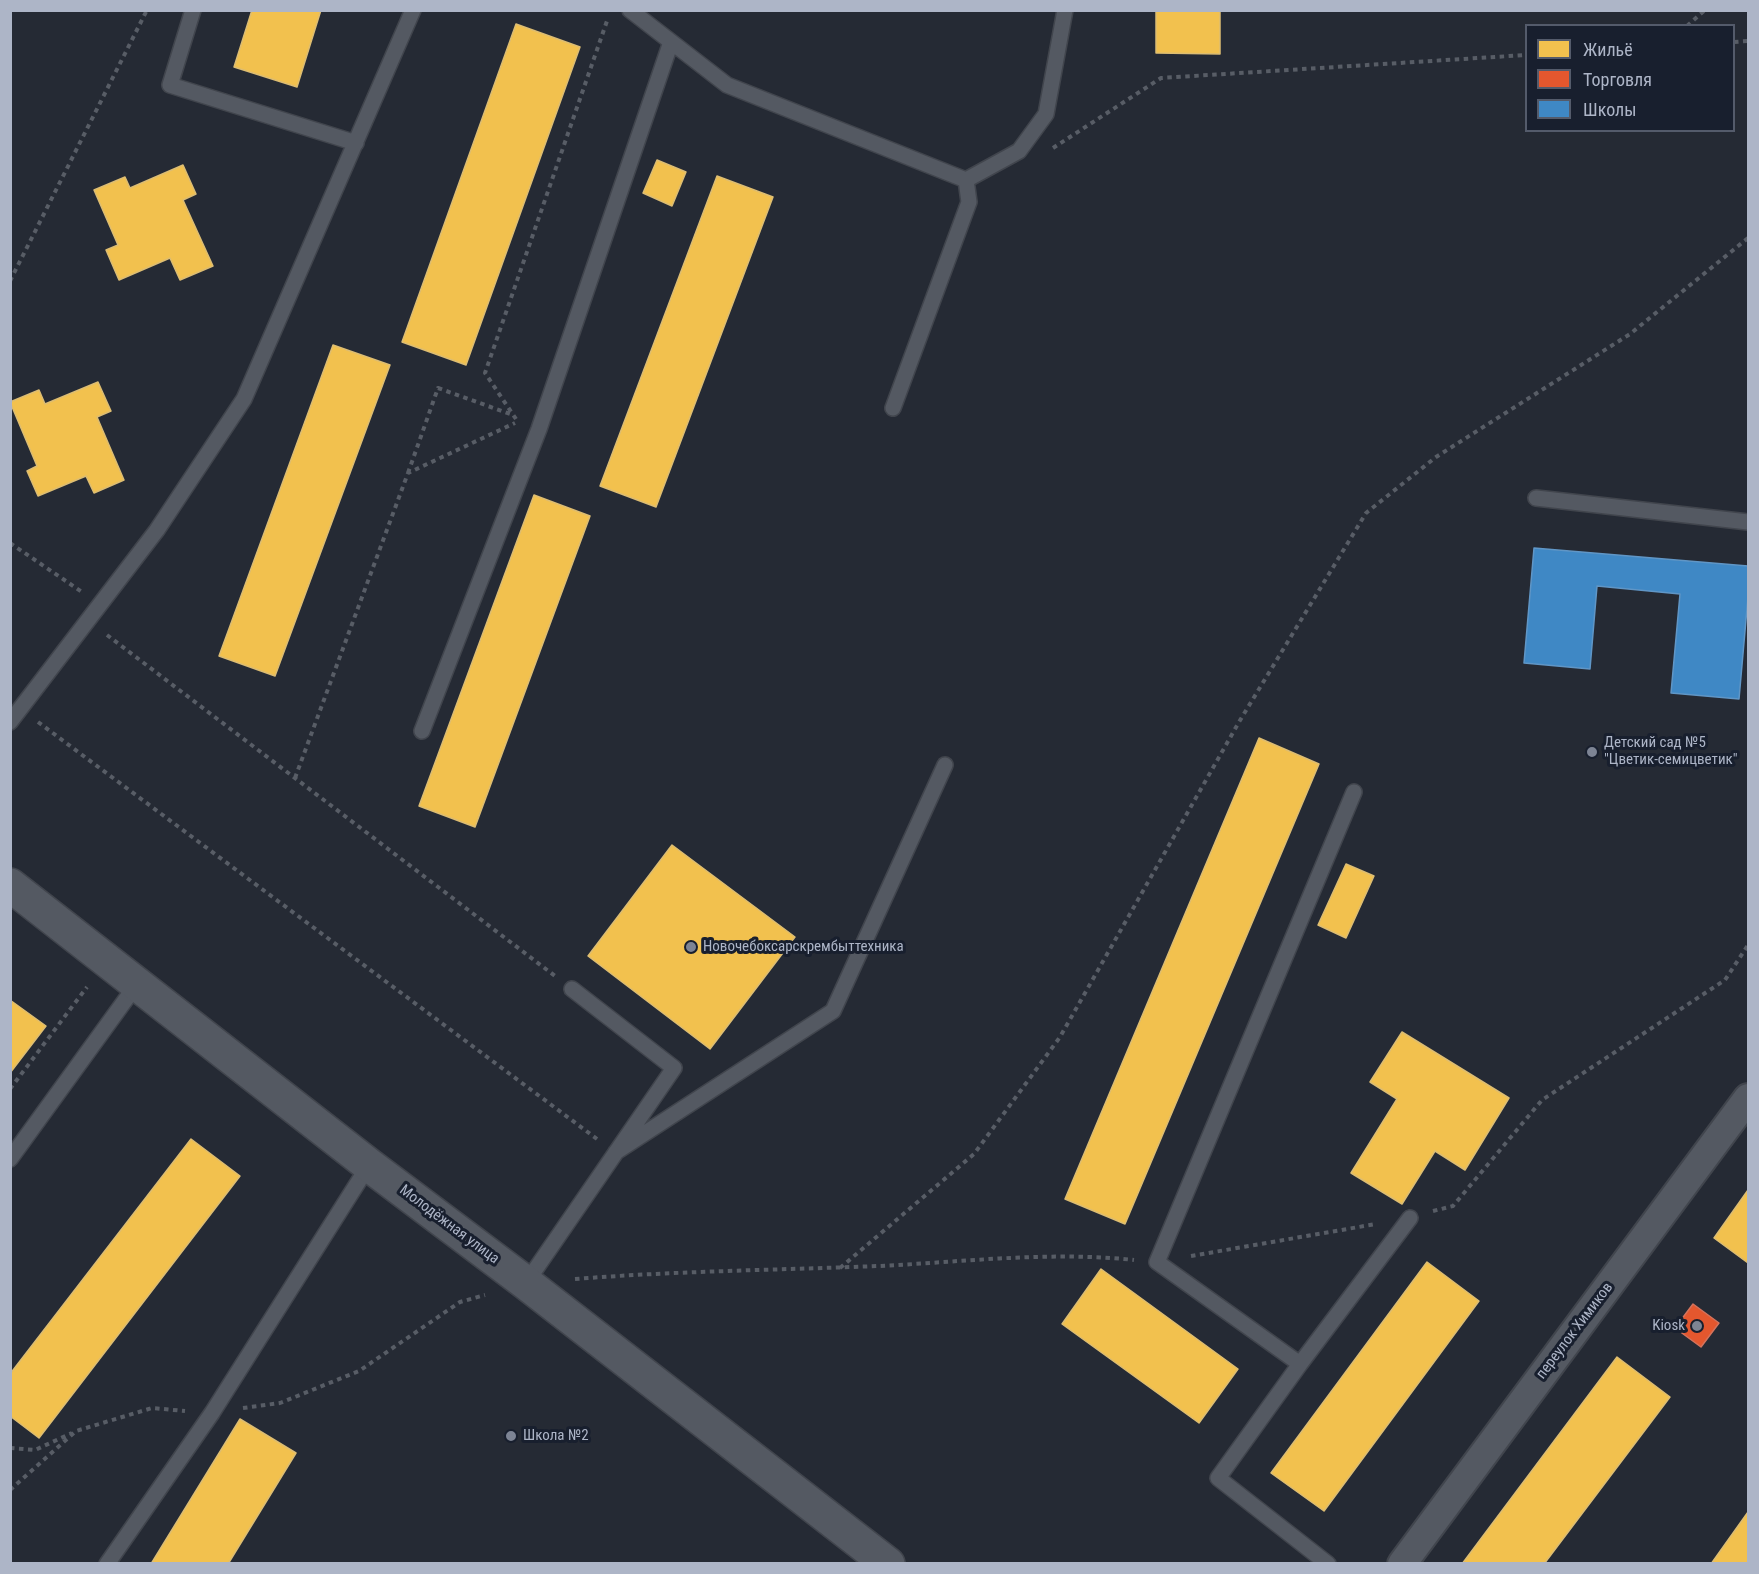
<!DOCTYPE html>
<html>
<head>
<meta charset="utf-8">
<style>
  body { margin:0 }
  #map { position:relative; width:1759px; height:1574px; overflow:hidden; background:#252a34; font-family:"Roboto Condensed",sans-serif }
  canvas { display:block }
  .frame { position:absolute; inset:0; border:12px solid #adb5c7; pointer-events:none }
  .legend { position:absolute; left:1525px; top:24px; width:210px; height:108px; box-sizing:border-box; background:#181f2e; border:2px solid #545b6b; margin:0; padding:8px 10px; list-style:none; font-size:18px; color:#adb5c7 }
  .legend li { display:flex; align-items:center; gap:12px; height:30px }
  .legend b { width:30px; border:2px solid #545b6b }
</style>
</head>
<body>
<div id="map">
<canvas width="1759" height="1574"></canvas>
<div class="frame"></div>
<ul class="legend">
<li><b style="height:16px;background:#f2c14e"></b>Жильё</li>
<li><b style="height:16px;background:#e4572e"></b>Торговля</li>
<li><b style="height:16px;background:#3f88c5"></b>Школы</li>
</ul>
</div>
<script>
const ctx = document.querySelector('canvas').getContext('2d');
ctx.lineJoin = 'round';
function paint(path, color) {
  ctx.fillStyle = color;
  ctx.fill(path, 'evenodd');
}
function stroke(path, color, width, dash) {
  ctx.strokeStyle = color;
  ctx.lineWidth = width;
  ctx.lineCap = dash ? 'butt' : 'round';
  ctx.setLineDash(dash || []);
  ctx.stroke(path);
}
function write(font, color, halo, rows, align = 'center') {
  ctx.font = font + ' "Roboto Condensed",sans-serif';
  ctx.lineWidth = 6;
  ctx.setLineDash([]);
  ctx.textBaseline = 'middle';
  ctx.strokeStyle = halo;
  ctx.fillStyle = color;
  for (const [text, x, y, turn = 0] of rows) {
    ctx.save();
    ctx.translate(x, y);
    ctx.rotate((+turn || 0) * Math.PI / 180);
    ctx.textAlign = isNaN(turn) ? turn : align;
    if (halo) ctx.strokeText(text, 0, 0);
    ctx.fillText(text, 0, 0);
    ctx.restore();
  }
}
const homes = new Path2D(`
  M 252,10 L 321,10 L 297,87 L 234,67 Z
  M 1156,10 L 1220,10 L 1220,54 L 1156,53 Z
  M 516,24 L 580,47 L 466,365 L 402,342 Z
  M 657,160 L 686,172 L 672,206 L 643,193 Z
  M 183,165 L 196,194 L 183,200 L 213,266 L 180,280 L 170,258 L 119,280 L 106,250 L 118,245 L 94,190 L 125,177 L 130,188 Z
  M 717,176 L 773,197 L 656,507 L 600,486 Z
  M 333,345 L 390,365 L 275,676 L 219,656 Z
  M 98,382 L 111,411 L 97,417 L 124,480 L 94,493 L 86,476 L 38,496 L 27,471 L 37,466 L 10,402 L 39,390 L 45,404 Z
  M 534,495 L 590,516 L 475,827 L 419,806 Z
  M 1259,738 L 1319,764 L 1125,1224 L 1065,1199 Z
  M 672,845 L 795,937 L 710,1049 L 588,956 Z
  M 1346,864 L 1374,876 L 1346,938 L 1318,925 Z
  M 10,1000 L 46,1026 L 10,1073 Z
  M 1402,1032 L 1509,1098 L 1465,1170 L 1435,1151 L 1402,1204 L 1351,1173 L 1397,1099 L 1370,1082 Z
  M 191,1139 L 240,1176 L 39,1438 L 10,1416 L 10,1374 Z
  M 1748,1190 L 1748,1263 L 1714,1238 Z
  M 1427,1262 L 1479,1301 L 1324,1511 L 1271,1473 Z
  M 1101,1269 L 1238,1369 L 1199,1423 L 1062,1324 Z
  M 1617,1357 L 1670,1397 L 1544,1564 L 1462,1564 Z
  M 240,1419 L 296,1453 L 228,1564 L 151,1564 Z
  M 1748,1512 L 1748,1564 L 1711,1564 Z`);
paint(homes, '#f2c14e');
stroke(homes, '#ddbd72', 1.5);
const shops = new Path2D(`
  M 1693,1304 L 1719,1323 L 1701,1347 L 1675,1328 Z`);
paint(shops, '#e4572e');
stroke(shops, '#d4735c', 1.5);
const schools = new Path2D(`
  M 1534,548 L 1748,566 L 1748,597 L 1739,699 L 1671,693 L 1680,594 L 1597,586 L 1590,669 L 1524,663 Z`);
paint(schools, '#3f88c5');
stroke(schools, '#6096c6', 1.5);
const service = new Path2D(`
  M 193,10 L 170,85 L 356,143
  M 630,10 L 727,85 L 966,180 L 1019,151 L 1046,114 L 1065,10
  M 893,408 L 969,202 L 966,180
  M 1536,498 L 1748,522
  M 10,722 L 157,530 L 244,399 L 413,10
  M 422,731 L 539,429 L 671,42
  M 616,1152 L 833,1011 L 945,765
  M 10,1159 L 137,984
  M 526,1283 L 674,1068 L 572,989
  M 1300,1364 L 1410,1218
  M 107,1564 L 212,1413 L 369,1165
  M 1328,1564 L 1218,1478 L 1300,1364 L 1157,1262 L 1354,792`);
const minor = new Path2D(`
  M 1402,1564 L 1748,1098`);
const tertiary = new Path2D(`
  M 10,885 L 369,1165 L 526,1283 L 888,1564`);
stroke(service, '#41454d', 18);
stroke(minor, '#41454d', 32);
stroke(tertiary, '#41454d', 36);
stroke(new Path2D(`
  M 1687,26 L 1705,10
  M 1734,42 L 1748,41
  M 1053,148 L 1161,78 L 1526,55
  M 10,281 L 147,10
  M 516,419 L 485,373 L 608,18
  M 408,473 L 438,388 L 513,415
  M 10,543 L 82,592
  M 107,635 L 555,976
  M 38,722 L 597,1139
  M 295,778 L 408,473 L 515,423
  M 10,1089 L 87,987
  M 1433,1211 L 1453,1206 L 1542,1100 L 1725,980 L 1748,945
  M 1191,1256 L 1376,1224
  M 840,1268 L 974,1154 L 1060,1037 L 1239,722 L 1366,513 L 1436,457 L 1630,334 L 1748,238
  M 575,1279 C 676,1271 778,1270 879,1266 C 962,1262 1051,1251 1134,1260
  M 243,1408 L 280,1403 L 359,1371 L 460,1302 L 485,1295
  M 10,1448 L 35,1450 L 72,1433
  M 10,1490 L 76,1431 L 152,1408 L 185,1411`), '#585d66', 4, [4.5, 4.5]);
stroke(service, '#545962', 15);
stroke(minor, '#545962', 28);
stroke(tertiary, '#545962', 33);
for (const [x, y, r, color] of [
  [1592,752,6,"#7d8494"],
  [691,947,6,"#7d8494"],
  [1697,1326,6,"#7d8494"],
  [511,1436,6,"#7d8494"]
]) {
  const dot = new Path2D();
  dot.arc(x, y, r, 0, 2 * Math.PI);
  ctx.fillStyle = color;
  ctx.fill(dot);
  stroke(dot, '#181f2e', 2);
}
write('15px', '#adb5c7', '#181f2e', [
  ["Детский сад №5",1604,743],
  ["\"Цветик-семицветик\"",1604,760],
  ["Новочебоксарскрембыттехника",703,947],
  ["Kiosk",1685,1326,"right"],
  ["Школа №2",523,1436]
], 'left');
write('15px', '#adb5c7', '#181f2e', [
  ["Молодёжная улица",449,1225,37],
  ["переулок Химиков",1575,1331,-53]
]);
</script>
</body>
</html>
